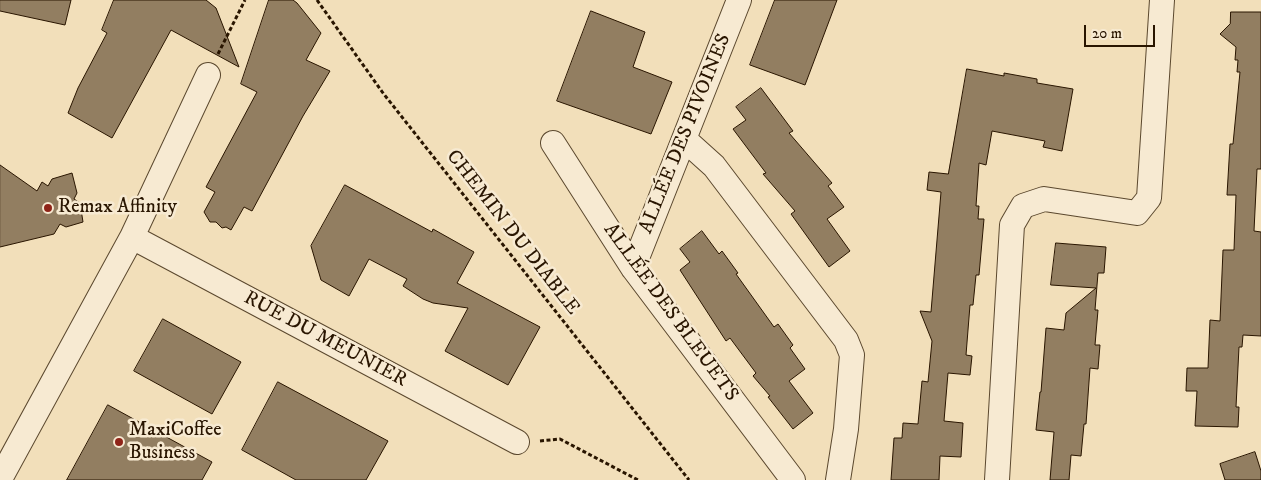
<!DOCTYPE html>
<html>
<head>
<meta charset="utf-8">
<style>
  body { margin:0 }
  #map { position:relative; width:1261px; height:480px; overflow:hidden; background:#f2dfba; font-family:"IM FELL DW Pica",serif }
  canvas { display:block }
  .scale { position:absolute; left:1084px; top:25px; width:71px; height:22px; box-sizing:border-box; border:2px solid #291500; border-top:0; padding-left:6px; font-size:15px; line-height:18px; white-space:nowrap; color:#291500; -webkit-text-stroke:4px #f7ead2; paint-order:stroke }
</style>
</head>
<body>
<div id="map">
<canvas width="1261" height="480"></canvas>
<div class="scale">20 m</div>
</div>
<script>
const ctx = document.querySelector('canvas').getContext('2d');
ctx.lineJoin = 'round';
function paint(path, color) {
  ctx.fillStyle = color;
  ctx.fill(path, 'evenodd');
}
function stroke(path, color, width, dash) {
  ctx.strokeStyle = color;
  ctx.lineWidth = width;
  ctx.lineCap = dash ? 'butt' : 'round';
  ctx.setLineDash(dash || []);
  ctx.stroke(path);
}
function write(font, color, halo, rows, align = 'center') {
  ctx.font = font + ' "IM FELL DW Pica",serif';
  ctx.lineWidth = 5;
  ctx.setLineDash([]);
  ctx.textBaseline = 'middle';
  ctx.strokeStyle = halo;
  ctx.fillStyle = color;
  for (const [text, x, y, turn = 0] of rows) {
    ctx.save();
    ctx.translate(x, y);
    ctx.rotate((+turn || 0) * Math.PI / 180);
    ctx.textAlign = isNaN(turn) ? turn : align;
    if (halo) ctx.strokeText(text, 0, 0);
    ctx.fillText(text, 0, 0);
    ctx.restore();
  }
}
const building = new Path2D(`
  M 0,0 L 71,0 L 65,25 L 0,11 Z
  M 114,0 L 206,0 L 216,8 L 239,67 L 171,30 L 112,138 L 68,113 L 78,88 L 107,33 L 102,30 Z
  M 269,0 L 293,0 L 297,3 L 321,33 L 306,60 L 330,71 L 303,116 L 252,211 L 244,207 L 231,230 L 226,227 L 222,228 L 216,222 L 210,222 L 204,212 L 215,192 L 206,187 L 257,92 L 241,84 Z
  M 775,0 L 837,0 L 805,85 L 750,65 Z
  M 591,11 L 645,32 L 633,67 L 672,82 L 651,134 L 557,101 Z
  M 1231,12 L 1261,12 L 1261,169 L 1257,169 L 1254,231 L 1261,232 L 1261,336 L 1243,335 L 1242,347 L 1239,347 L 1236,407 L 1239,407 L 1238,427 L 1195,426 L 1197,391 L 1186,391 L 1187,368 L 1208,368 L 1210,320 L 1220,321 L 1223,250 L 1234,250 L 1236,195 L 1227,195 L 1230,144 L 1233,144 L 1240,72 L 1237,72 L 1238,60 L 1235,60 L 1236,47 L 1220,34 L 1230,24 Z
  M 967,69 L 1004,76 L 1004,73 L 1037,79 L 1037,83 L 1073,89 L 1062,151 L 1043,147 L 1045,141 L 992,131 L 986,165 L 979,163 L 976,206 L 979,206 L 978,219 L 984,219 L 979,275 L 976,275 L 973,305 L 970,305 L 966,355 L 972,356 L 970,375 L 948,373 L 944,421 L 963,423 L 961,457 L 940,456 L 939,480 L 891,480 L 894,438 L 902,438 L 903,423 L 918,424 L 922,381 L 928,382 L 932,341 L 920,311 L 931,312 L 941,192 L 927,190 L 929,172 L 948,174 Z
  M 761,88 L 793,131 L 789,133 L 832,183 L 828,186 L 844,207 L 827,219 L 850,251 L 829,267 L 791,214 L 795,211 L 763,174 L 766,173 L 733,129 L 746,120 L 736,107 Z
  M 0,165 L 37,191 L 42,182 L 48,186 L 52,179 L 72,173 L 77,193 L 74,199 L 80,203 L 83,222 L 66,227 L 60,224 L 54,234 L 0,247 Z
  M 345,185 L 432,232 L 433,229 L 474,252 L 457,283 L 540,327 L 508,385 L 445,351 L 468,308 L 433,303 L 423,299 L 403,286 L 407,279 L 369,259 L 349,296 L 321,280 L 311,246 Z
  M 702,231 L 719,254 L 722,251 L 738,273 L 736,274 L 774,327 L 778,324 L 793,345 L 790,348 L 805,369 L 789,381 L 813,413 L 793,429 L 768,397 L 770,396 L 753,376 L 756,373 L 730,338 L 726,341 L 680,270 L 690,262 L 680,249 Z
  M 1056,243 L 1106,247 L 1104,273 L 1098,273 L 1095,310 L 1098,310 L 1095,345 L 1100,345 L 1098,369 L 1090,368 L 1086,424 L 1084,424 L 1081,456 L 1071,455 L 1069,480 L 1050,480 L 1054,432 L 1036,430 L 1040,392 L 1041,392 L 1046,328 L 1064,330 L 1066,313 L 1096,288 L 1051,285 Z
  M 163,319 L 241,362 L 212,414 L 134,371 Z
  M 278,382 L 388,441 L 366,480 L 296,480 L 242,450 Z
  M 108,405 L 212,462 L 202,480 L 67,480 Z
  M 1255,452 L 1261,471 L 1261,480 L 1225,480 L 1220,464 Z`);
paint(building, '#927e61');
stroke(building, '#291500', 1);
const minor = new Path2D(`
  M 684,139 L 714,166 L 846,340 L 852,355 L 846,429 L 838,480
  M 553,143 L 633,268 L 793,480
  M 132,237 L 208,75
  M 633,268 L 739,0
  M 0,479 L 132,237 L 517,442
  M 997,480 L 1012,225 L 1023,206 L 1044,199 L 1137,213 L 1149,198 L 1162,0`);
stroke(minor, '#5b482e', 26);
stroke(new Path2D(`
  M 317,0 L 383,93 L 689,480
  M 218,54 L 245,0
  M 540,441 L 560,439 L 638,480`), '#291500', 3, [4, 2.5]);
stroke(minor, '#f7ead2', 24);
for (const [x, y, r, color] of [
  [48,208,5,"#8f2418"],
  [119,442,5,"#8f2418"]
]) {
  const dot = new Path2D();
  dot.arc(x, y, r, 0, 2 * Math.PI);
  ctx.fillStyle = color;
  ctx.fill(dot);
  stroke(dot, '#f7ead2', 2);
}
write('20px', '#291500', '#f7ead2', [
  ["ALLÉE DES PIVOINES",686,134,-68],
  ["CHEMIN DU DIABLE",512,233,52],
  ["ALLÉE DES BLEUETS",670,313,54],
  ["RUE DU MEUNIER",325,340,28]
]);
write('20px', '#291500', '#f7ead2', [
  ["Remax Affinity",58,208],
  ["MaxiCoffee",129,431],
  ["Business",129,454]
], 'left');
</script>
</body>
</html>
